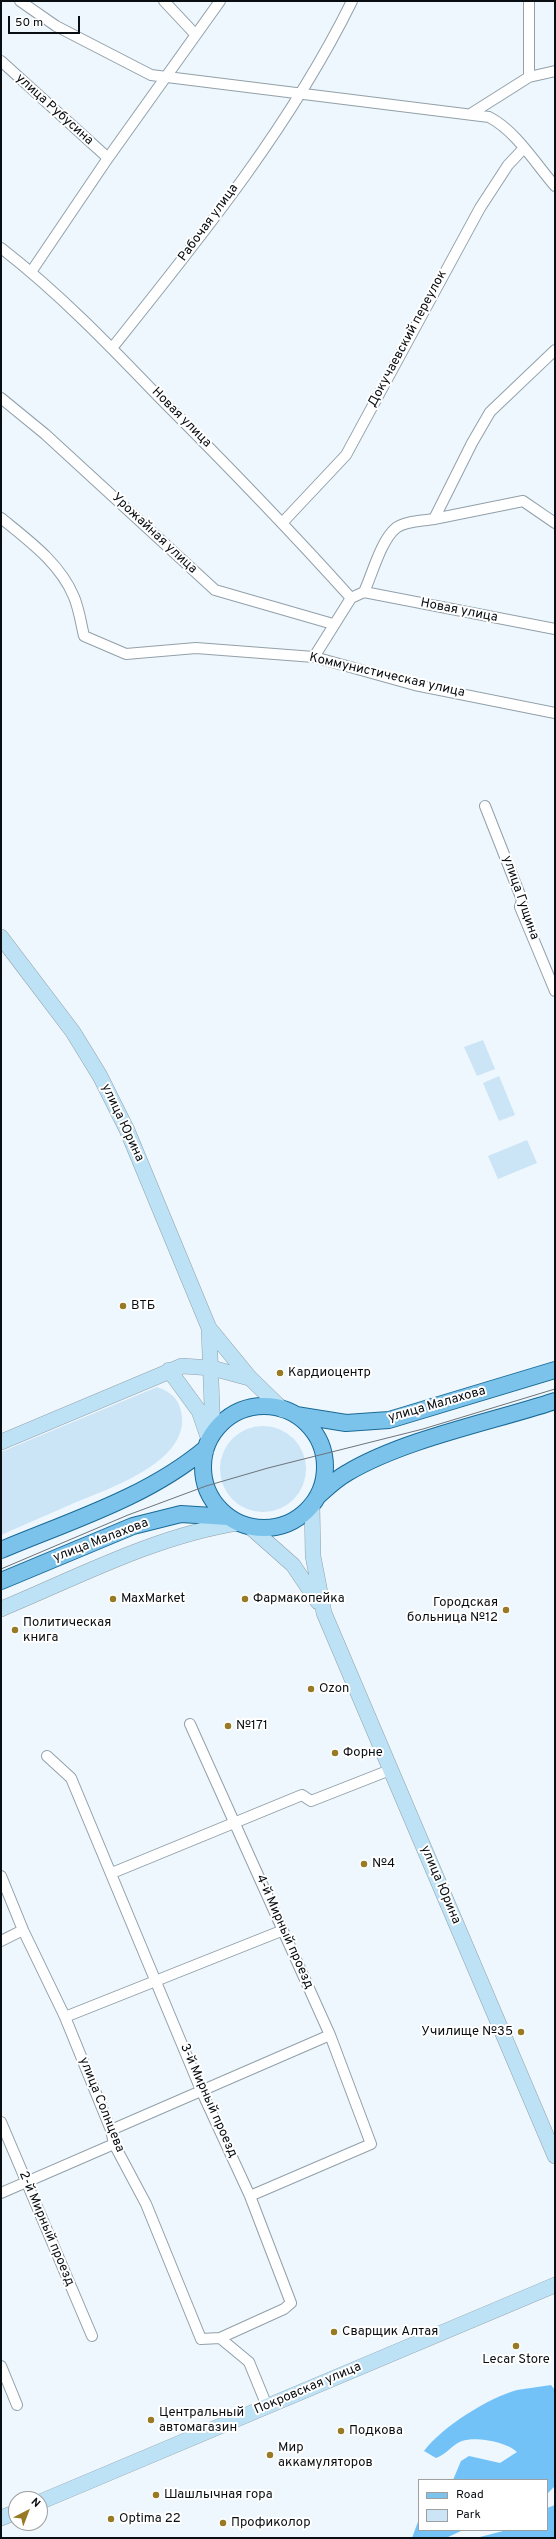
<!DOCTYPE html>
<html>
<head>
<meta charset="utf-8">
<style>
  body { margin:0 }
  #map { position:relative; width:556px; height:2539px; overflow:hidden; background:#edf7fd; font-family:Overpass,sans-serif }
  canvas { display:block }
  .frame { position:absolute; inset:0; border:2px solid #090e12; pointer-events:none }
  .legend { position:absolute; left:418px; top:2479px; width:130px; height:52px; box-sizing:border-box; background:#fff; border:1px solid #9d9fa0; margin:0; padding:5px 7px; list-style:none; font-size:12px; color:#090e12 }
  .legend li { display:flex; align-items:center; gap:8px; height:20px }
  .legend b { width:20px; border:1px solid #9d9fa0 }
  .north { position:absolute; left:8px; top:2491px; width:40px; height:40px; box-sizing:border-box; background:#fff; border:1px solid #9d9fa0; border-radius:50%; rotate:42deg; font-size:11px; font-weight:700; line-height:16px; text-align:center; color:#090e12 }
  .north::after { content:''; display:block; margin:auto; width:14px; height:18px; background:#977a23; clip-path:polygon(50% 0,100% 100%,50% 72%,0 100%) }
  .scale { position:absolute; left:8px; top:16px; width:72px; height:18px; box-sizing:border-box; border:2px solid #090e12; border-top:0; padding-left:5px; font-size:12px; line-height:14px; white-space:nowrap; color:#090e12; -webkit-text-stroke:3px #fff; paint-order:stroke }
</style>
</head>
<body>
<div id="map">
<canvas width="556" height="2539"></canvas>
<div class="frame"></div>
<ul class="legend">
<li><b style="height:5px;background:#7bc3eb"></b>Road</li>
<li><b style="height:11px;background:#cbe4f6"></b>Park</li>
</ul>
<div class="north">N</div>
<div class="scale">50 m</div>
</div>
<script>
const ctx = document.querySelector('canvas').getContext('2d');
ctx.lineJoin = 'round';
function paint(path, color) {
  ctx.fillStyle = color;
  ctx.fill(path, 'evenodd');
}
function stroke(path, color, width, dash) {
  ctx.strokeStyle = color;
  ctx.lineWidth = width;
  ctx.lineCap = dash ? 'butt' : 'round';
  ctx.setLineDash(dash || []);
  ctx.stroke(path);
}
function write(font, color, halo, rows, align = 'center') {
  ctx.font = font + ' Overpass,sans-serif';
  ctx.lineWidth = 4;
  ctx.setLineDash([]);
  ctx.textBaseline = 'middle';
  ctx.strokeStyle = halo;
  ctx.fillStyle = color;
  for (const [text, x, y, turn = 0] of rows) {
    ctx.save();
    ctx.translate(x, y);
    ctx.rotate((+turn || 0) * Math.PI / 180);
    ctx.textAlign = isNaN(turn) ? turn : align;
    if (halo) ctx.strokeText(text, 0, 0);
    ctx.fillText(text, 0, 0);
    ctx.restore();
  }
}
paint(new Path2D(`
  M 483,1040 L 495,1069 L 477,1076 L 464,1047 Z
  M 499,1076 L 515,1115 L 499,1121 L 483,1083 Z
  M 527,1140 L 537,1163 L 498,1179 L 488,1156 Z
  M 157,1387 C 173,1393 180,1400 182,1417 C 186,1463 108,1489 74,1503 C 50,1514 25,1524 1,1535 L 1,1452 Z
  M220 1469a43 43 0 1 1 86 0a43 43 0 1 1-86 0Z`), '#cbe4f6');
paint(new Path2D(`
  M 551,2385 L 555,2390 L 555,2486 L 547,2494 L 547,2480 L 453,2480 L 461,2461 L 469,2456 L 500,2463 L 517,2452 C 507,2442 476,2436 462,2441 C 454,2443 447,2454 436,2458 L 424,2451 C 442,2427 488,2398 517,2390 C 528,2388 540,2387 551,2385 Z
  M 555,2505 L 555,2538 L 476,2538 L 507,2530 L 547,2530 L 547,2508 Z
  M 419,2519 L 419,2530 L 463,2530 L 446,2538 L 412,2538 Z`), '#72c2f8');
const street = new Path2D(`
  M 20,1 L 56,26 L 151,75 L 489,117 C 516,131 535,163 555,186
  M 164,1 L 195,34
  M 1,61 L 108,158 L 31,272
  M 529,77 L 529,1
  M 472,113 L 529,77 L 555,71
  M 108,158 L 220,1
  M 1,248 C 59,293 109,345 159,397 C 225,463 289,529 351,598
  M 112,348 C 200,238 290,127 352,1
  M 1,398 L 45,434 L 215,590 L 333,624
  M 1,518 C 28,540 60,563 74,597 C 79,609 81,623 84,636 L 126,654 L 196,648 L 314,657 L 415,685 L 555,713
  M 434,519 L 523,501 L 555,523
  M 283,522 L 346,455 L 480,208 L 508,165 L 524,148
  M 364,592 L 555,629
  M 314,657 L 351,598 L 364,592 C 372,575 381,540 396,528 C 405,521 423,521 434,519 L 472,443 L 490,412 L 555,350
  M 485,806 L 522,900 L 520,907 L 555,991
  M 190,1724 L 330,2035 L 371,2144 L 250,2196
  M 47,1756 L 71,1778 L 201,2090 L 250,2196 L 291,2303 L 284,2309 L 220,2338 L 249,2362 L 267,2406
  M 112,1873 L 302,1795 L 311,1801 L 390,1770
  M 1,1876 L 23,1930 L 65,2017 L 111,2130 L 114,2144 L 146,2204 L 201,2339 L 220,2338
  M 1,1941 L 23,1930
  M 65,2017 L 281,1931
  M 1,2122 L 92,2336
  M 111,2130 L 330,2035
  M 1,2193 L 114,2144
  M 1,2366 L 17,2405`);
const secondary = new Path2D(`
  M 1,937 L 73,1032 L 100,1076 L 127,1130 L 209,1328 L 250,1378 L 283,1410
  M 209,1329 L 213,1433
  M 169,1370 L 199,1411 L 208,1437
  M 1,1442 L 182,1366 L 212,1368 L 249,1378
  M 312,1504 L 313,1556 L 324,1613 L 555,2156
  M 250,1527 L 293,1565 L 318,1602
  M 1,1609 C 78,1577 155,1536 238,1523
  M 40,2502 L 555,2285
  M 1,2518 L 16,2512`);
const primary = new Path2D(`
  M203 1467a61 61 0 1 1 122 0a61 61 0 1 1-122 0Z
  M 296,1415 L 346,1423 L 389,1420 L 555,1370
  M 318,1496 C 327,1488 336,1479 347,1473 C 404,1439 491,1422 555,1401
  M 1,1550 C 70,1521 148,1497 206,1448
  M 1,1581 L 133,1526 L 181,1514 L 228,1517`);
stroke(street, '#92a0aa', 12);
stroke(secondary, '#92a0aa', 16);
stroke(primary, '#1a6a96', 18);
stroke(street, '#fff', 10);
stroke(secondary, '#bde1f5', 15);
stroke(primary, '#7bc3eb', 16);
stroke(new Path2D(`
  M 1,1569 L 128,1515 L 206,1486 L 268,1468 L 423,1429 L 555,1389`), '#6d7479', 1);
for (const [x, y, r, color] of [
  [123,1306,4,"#977a23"],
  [280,1373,4,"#977a23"],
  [113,1599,4,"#977a23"],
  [245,1599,4,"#977a23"],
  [506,1610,4,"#977a23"],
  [15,1630,4,"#977a23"],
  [311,1689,4,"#977a23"],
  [228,1726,4,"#977a23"],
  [335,1753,4,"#977a23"],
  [364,1864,4,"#977a23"],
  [521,2032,4,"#977a23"],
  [334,2332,4,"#977a23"],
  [516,2346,4,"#977a23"],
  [151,2420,4,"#977a23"],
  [341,2431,4,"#977a23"],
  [270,2455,4,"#977a23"],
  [156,2495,4,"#977a23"],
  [111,2519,4,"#977a23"],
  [223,2523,4,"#977a23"]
]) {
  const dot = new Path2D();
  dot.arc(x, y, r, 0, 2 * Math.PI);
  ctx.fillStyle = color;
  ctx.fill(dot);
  stroke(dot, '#fff', 1.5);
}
write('13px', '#090e12', '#fff', [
  ["улица Рубусина",54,110,42],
  ["Рабочая улица",209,223,-54],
  ["Докучаевский переулок",408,339,-62],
  ["Новая улица",181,418,45],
  ["Урожайная улица",154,534,43],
  ["Новая улица",459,611,11],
  ["Коммунистическая улица",387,676,13],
  ["улица Гущина",520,898,71],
  ["улица Юрина",122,1123,65],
  ["улица Малахова",437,1405,-16],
  ["улица Малахова",101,1541,-21],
  ["улица Юрина",440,1885,67],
  ["4-й Мирный проезд",284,1932,66],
  ["3-й Мирный проезд",208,2101,66],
  ["улица Солнцева",101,2105,68],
  ["2-й Мирный проезд",46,2229,67],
  ["Покровская улица",308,2389,-23]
]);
write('13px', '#090e12', '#fff', [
  ["ВТБ",131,1306],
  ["Кардиоцентр",288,1373],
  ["MaxMarket",121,1599],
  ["Фармакопейка",253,1599],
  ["Городская",498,1603,"right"],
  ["больница №12",498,1618,"right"],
  ["Политическая",23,1623],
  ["книга",23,1638],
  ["Ozon",319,1689],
  ["№171",236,1726],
  ["Форне",343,1753],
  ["№4",372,1864],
  ["Училище №35",513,2032,"right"],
  ["Сварщик Алтая",342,2332],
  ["Lecar Store",516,2360,"center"],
  ["Центральный",159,2413],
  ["автомагазин",159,2428],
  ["Подкова",349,2431],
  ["Мир",278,2448],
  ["аккамуляторов",278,2463],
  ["Шашлычная гора",164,2495],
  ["Optima 22",119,2519],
  ["Профиколор",231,2523]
], 'left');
</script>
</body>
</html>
